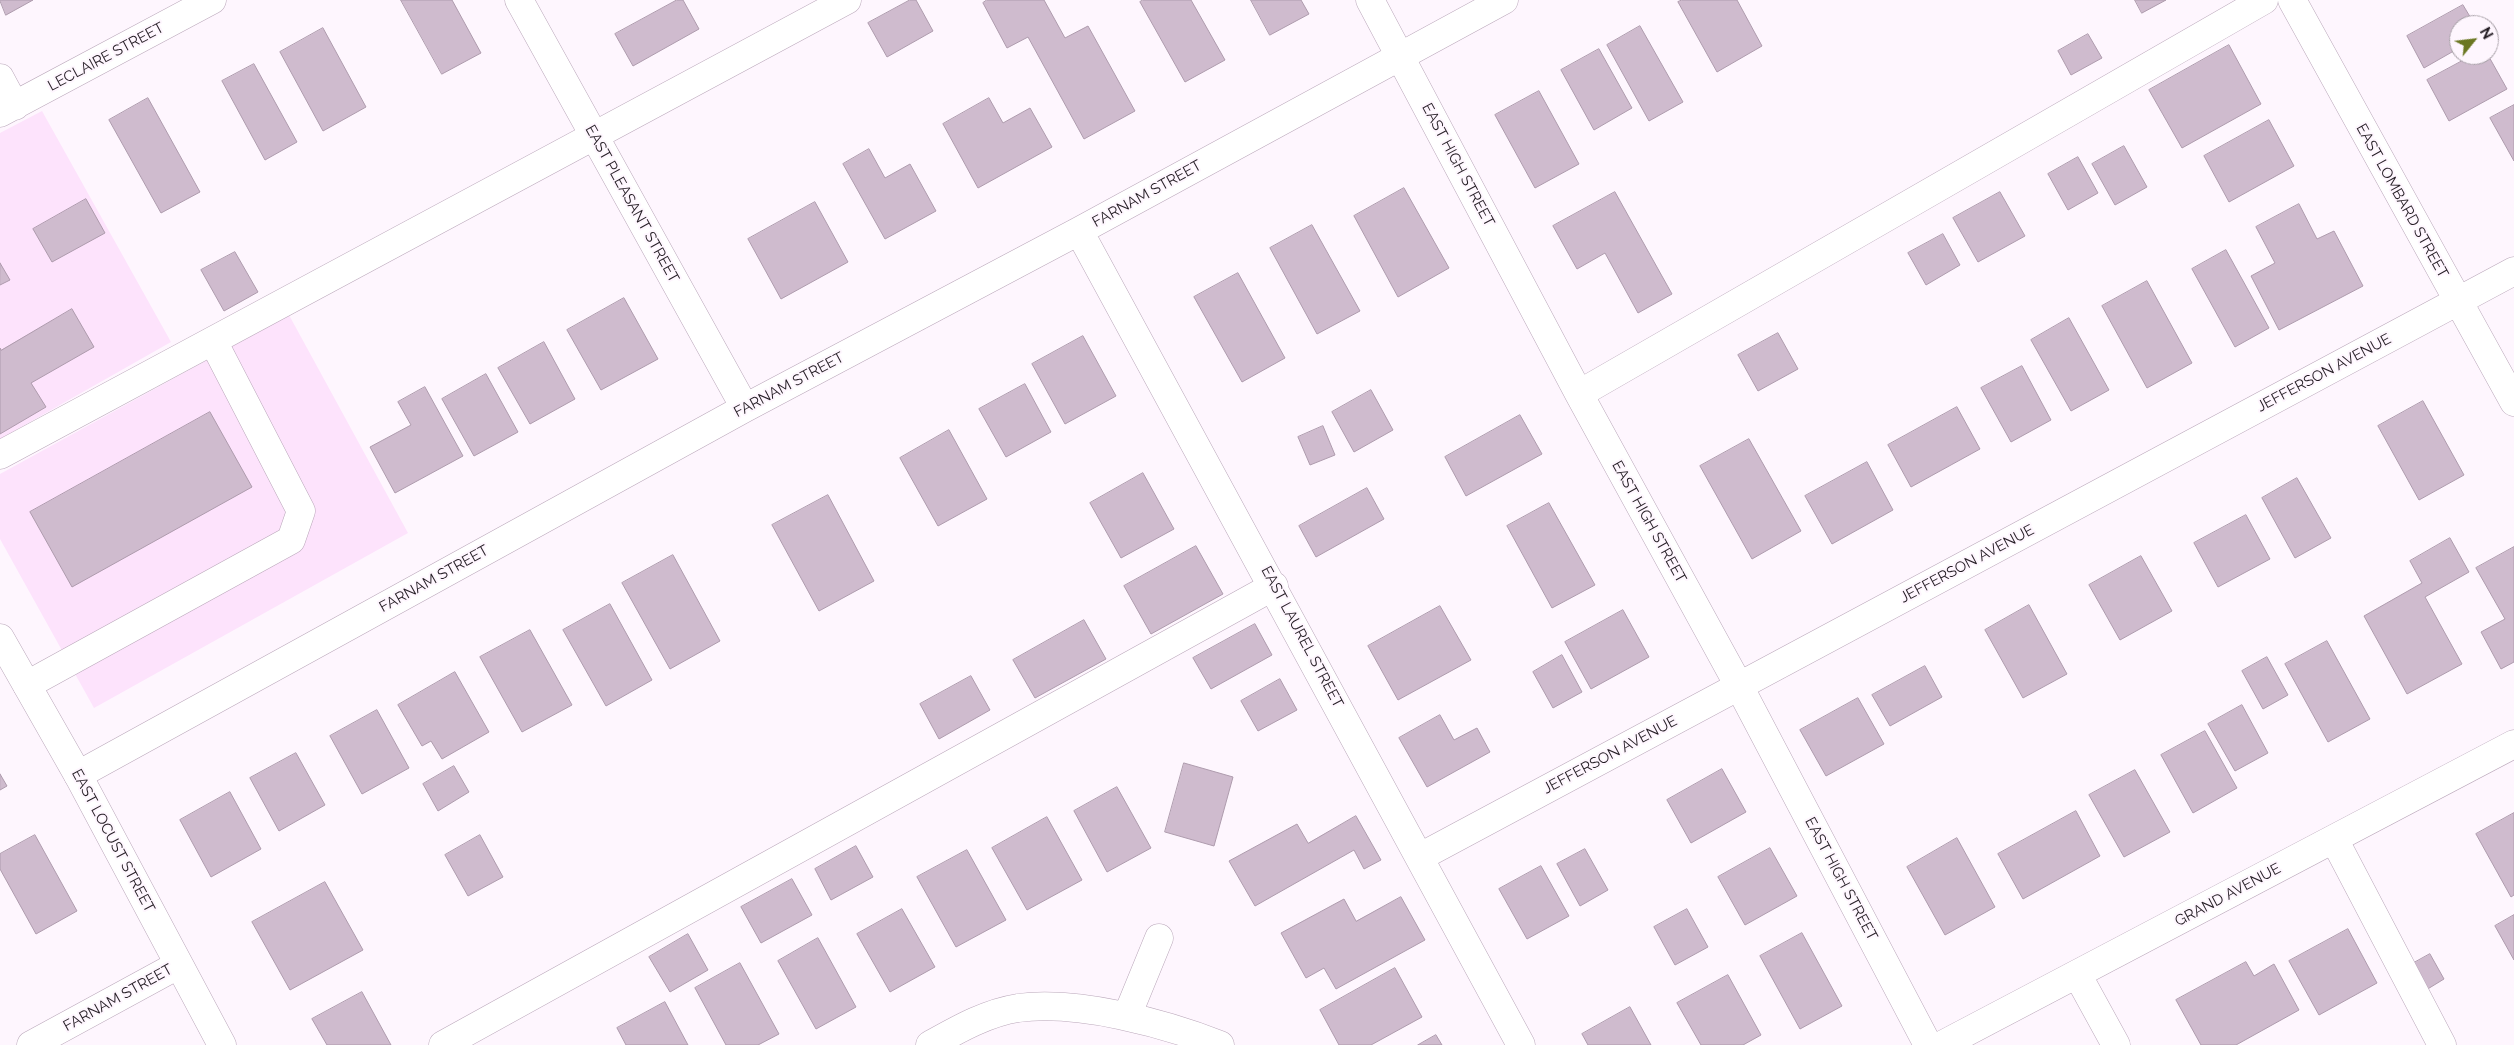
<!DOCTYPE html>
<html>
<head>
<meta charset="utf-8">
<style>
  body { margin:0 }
  #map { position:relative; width:2514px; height:1045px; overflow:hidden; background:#fef6fe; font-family:Raleway,sans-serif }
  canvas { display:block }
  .north { position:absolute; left:2449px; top:15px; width:50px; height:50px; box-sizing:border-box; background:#fef6fe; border:1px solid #a69fa6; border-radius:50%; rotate:61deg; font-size:14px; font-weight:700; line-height:20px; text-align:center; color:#231c23 }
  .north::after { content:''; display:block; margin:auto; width:18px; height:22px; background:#6b7722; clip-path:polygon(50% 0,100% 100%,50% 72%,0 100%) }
</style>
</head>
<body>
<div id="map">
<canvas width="2514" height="1045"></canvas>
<div class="north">N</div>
</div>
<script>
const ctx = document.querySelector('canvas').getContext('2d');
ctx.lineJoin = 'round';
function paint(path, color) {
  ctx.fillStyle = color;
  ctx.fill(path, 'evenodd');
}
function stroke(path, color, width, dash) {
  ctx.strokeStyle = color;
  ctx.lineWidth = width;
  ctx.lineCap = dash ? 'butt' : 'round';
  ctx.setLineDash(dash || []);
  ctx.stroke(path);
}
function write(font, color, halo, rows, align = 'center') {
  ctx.font = font + ' Raleway,sans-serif';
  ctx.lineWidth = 4;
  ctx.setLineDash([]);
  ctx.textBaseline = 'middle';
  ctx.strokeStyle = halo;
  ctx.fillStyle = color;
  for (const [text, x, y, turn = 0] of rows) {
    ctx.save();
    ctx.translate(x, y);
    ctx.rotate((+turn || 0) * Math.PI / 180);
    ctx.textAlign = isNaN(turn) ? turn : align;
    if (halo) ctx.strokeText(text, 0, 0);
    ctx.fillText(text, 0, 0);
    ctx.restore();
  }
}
paint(new Path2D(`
  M 42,111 L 171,342 L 0,439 L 0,133 Z
  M 289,315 L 408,533 L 94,708 L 0,539 L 0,474 Z`), '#fde3fc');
const building = new Path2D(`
  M 0,0 L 33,0 L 6,15 Z
  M 401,0 L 452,0 L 481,53 L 442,74 Z
  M 677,0 L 683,0 L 699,29 L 633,66 L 615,34 Z
  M 910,0 L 916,0 L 933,31 L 887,57 L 868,23 Z
  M 987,0 L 1044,0 L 1065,38 L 1088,26 L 1135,111 L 1084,139 L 1028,37 L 1007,48 L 983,3 Z
  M 1143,0 L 1191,0 L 1225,60 L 1185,82 L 1140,2 Z
  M 1251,0 L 1301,0 L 1309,14 L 1270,35 Z
  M 1682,0 L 1737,0 L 1762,46 L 1717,72 L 1678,2 Z
  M 2135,0 L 2166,0 L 2142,13 Z
  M 2463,5 L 2475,25 L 2459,25 L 2459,48 L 2424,68 L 2407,36 Z
  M 1640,26 L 1683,102 L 1649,121 L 1607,45 Z
  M 323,28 L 366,107 L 323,131 L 280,52 Z
  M 2088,34 L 2102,58 L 2071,75 L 2058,51 Z
  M 2229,45 L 2261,104 L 2182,148 L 2149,90 Z
  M 1599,49 L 1632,108 L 1594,130 L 1561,70 Z
  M 2473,55 L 2488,55 L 2507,89 L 2449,121 L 2427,80 Z
  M 254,64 L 297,142 L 265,160 L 222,81 Z
  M 1539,91 L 1579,164 L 1535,188 L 1495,115 Z
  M 148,98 L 200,192 L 161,213 L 109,120 Z
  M 989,98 L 1003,123 L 1030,108 L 1052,147 L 978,188 L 943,124 Z
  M 2514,105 L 2514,161 L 2490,118 Z
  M 2269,120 L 2294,166 L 2229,202 L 2204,156 Z
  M 2124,146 L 2147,187 L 2115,205 L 2092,164 Z
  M 869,149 L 885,178 L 910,164 L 936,211 L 885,239 L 843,164 Z
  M 2078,157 L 2098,193 L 2068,210 L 2048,174 Z
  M 1404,188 L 1449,268 L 1398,297 L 1354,216 Z
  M 1615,192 L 1672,294 L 1638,313 L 1605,253 L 1577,269 L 1553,226 Z
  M 2000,192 L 2025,236 L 1978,262 L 1953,218 Z
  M 86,199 L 105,233 L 52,262 L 33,229 Z
  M 815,202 L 848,262 L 781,299 L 748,239 Z
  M 2299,204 L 2317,239 L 2334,231 L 2363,286 L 2279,330 L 2251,276 L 2275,263 L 2256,227 Z
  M 1312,225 L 1360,311 L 1317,334 L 1270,248 Z
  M 1943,234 L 1960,265 L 1926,285 L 1908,253 Z
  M 2226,250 L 2269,328 L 2235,347 L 2192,269 Z
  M 235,252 L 258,292 L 224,311 L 201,270 Z
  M 0,263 L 10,280 L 0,285 Z
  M 1238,273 L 1285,358 L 1242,382 L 1194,297 Z
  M 2147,281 L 2192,363 L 2147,388 L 2102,306 Z
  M 624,298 L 658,359 L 601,390 L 567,330 Z
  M 72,309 L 94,347 L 31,383 L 46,407 L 0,434 L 0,348 L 1,350 Z
  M 2069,318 L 2109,390 L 2071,411 L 2031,340 Z
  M 1778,333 L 1798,369 L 1758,391 L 1738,355 Z
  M 1083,336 L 1116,396 L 1065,424 L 1032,364 Z
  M 544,342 L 575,399 L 530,424 L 498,368 Z
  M 2022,366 L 2051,420 L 2011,442 L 1981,388 Z
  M 486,374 L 518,432 L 474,456 L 442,399 Z
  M 1025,384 L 1051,432 L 1006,457 L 979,409 Z
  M 425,387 L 463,456 L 395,493 L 370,447 L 411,425 L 398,402 Z
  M 1371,390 L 1393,430 L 1354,452 L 1332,412 Z
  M 2423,401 L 2464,475 L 2419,500 L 2378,426 Z
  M 1957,407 L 1980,449 L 1911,487 L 1888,445 Z
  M 210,412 L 252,487 L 72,587 L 30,512 Z
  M 1520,415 L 1542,454 L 1466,496 L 1445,457 Z
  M 1323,426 L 1335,455 L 1310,465 L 1298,437 Z
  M 949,430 L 987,499 L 938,526 L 900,458 Z
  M 1749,439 L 1801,531 L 1752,559 L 1700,466 Z
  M 1867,462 L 1893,510 L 1832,544 L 1805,496 Z
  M 1143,473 L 1174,529 L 1121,558 L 1090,503 Z
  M 2297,478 L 2331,538 L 2295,558 L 2262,498 Z
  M 1367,488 L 1384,519 L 1316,557 L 1299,526 Z
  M 828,495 L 874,581 L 819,611 L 772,525 Z
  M 1549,503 L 1595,585 L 1552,608 L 1507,526 Z
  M 2246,515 L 2270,559 L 2218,587 L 2194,543 Z
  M 2450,538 L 2469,572 L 2425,597 L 2462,664 L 2407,694 L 2364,616 L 2422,583 L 2410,561 Z
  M 1196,546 L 1223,594 L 1151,634 L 1124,586 Z
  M 2514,547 L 2514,662 L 2501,669 L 2481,632 L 2505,619 L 2476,568 Z
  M 673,555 L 720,641 L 670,669 L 622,583 Z
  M 2141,556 L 2172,611 L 2120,640 L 2089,585 Z
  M 610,604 L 652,680 L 606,706 L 563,630 Z
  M 2029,605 L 2067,674 L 2023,698 L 1985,630 Z
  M 1440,606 L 1471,660 L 1398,700 L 1368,646 Z
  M 1623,610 L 1649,657 L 1591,689 L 1565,642 Z
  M 1084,620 L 1106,659 L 1035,698 L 1013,660 Z
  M 1255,624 L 1272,655 L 1211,689 L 1193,658 Z
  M 530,630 L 572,705 L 522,732 L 480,657 Z
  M 2327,641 L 2370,719 L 2328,742 L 2285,664 Z
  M 1562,655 L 1582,692 L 1553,708 L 1533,672 Z
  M 2267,657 L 2288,695 L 2263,709 L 2242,671 Z
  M 1925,666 L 1942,697 L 1890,726 L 1872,695 Z
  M 455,672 L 489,732 L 442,759 L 431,741 L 422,746 L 398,705 Z
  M 971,676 L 990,710 L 939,739 L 920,704 Z
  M 1280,679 L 1297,710 L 1258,731 L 1241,701 Z
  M 1858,698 L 1884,744 L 1826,776 L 1800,730 Z
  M 2242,705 L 2268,753 L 2235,771 L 2208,724 Z
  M 377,710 L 409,768 L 362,794 L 330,736 Z
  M 1440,715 L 1454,740 L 1477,728 L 1490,752 L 1427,787 L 1399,738 Z
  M 2205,731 L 2237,788 L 2193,813 L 2161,755 Z
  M 296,753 L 325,805 L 279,831 L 250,778 Z
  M 1184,763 L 1233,777 L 1214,846 L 1165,832 Z
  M 454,766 L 469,792 L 438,811 L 423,784 Z
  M 1722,769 L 1746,812 L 1691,843 L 1667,800 Z
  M 2135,770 L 2170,832 L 2124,857 L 2089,795 Z
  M 0,774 L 7,786 L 0,790 Z
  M 1117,787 L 1151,848 L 1107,872 L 1074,811 Z
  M 230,792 L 261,849 L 211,877 L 180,820 Z
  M 2076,811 L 2100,856 L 2023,899 L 1998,854 Z
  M 2514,813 L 2514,895 L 2511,897 L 2476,834 Z
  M 1356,816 L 1381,860 L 1364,869 L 1354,850 L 1255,906 L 1229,861 L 1297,824 L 1308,843 Z
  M 1047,817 L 1082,880 L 1027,910 L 992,848 Z
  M 35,835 L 77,911 L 36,934 L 0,869 L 0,854 Z
  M 480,835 L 503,877 L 468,896 L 445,855 Z
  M 1957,838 L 1995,907 L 1945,935 L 1907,867 Z
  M 856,846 L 873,877 L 831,900 L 815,869 Z
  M 1770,848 L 1797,896 L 1745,925 L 1718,877 Z
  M 1585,849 L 1608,890 L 1580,906 L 1557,864 Z
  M 967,850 L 1006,920 L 956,947 L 917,877 Z
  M 1541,866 L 1569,916 L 1527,939 L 1499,889 Z
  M 792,879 L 812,915 L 761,943 L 741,907 Z
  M 325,882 L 363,950 L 290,990 L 252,922 Z
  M 1401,897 L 1425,940 L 1336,989 L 1324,968 L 1306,978 L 1281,933 L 1344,899 L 1356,921 Z
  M 902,909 L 935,967 L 890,992 L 857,934 Z
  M 1687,909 L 1708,947 L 1675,965 L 1654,927 Z
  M 2514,915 L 2514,960 L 2495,926 Z
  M 2348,929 L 2377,983 L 2319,1015 L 2289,961 Z
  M 1802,933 L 1842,1006 L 1800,1029 L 1760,956 Z
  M 688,934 L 708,970 L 670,992 L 649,957 Z
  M 818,938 L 856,1007 L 816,1029 L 778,961 Z
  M 2430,954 L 2444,979 L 2426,990 L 2412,964 Z
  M 2246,962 L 2254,976 L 2274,964 L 2299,1010 L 2236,1045 L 2201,1045 L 2176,1000 Z
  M 740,963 L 779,1034 L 758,1045 L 726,1045 L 695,988 Z
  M 1395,968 L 1422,1017 L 1371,1045 L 1339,1045 L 1320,1010 Z
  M 1728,975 L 1761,1035 L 1743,1045 L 1701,1045 L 1677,1003 Z
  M 362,992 L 391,1045 L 327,1045 L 312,1019 Z
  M 665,1002 L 688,1045 L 626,1045 L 617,1028 Z
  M 1630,1007 L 1651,1045 L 1588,1045 L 1582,1034 Z
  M 1436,1035 L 1442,1045 L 1418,1045 Z`);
paint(building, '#cfbbce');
stroke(building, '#ae9bad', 1);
const minor = new Path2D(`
  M 519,0 L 745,408
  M 1370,0 L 1579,394 L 1739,686 L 1928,1045
  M 2292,0 L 2514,402
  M 0,78 L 15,106
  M 0,113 L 212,0
  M 1079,231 L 1521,1045
  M 1579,394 L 2264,0
  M 0,455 L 847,0
  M 27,685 L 291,540 L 301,511 L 213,341
  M 78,775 L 745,408 L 1079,231 L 1504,0
  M 2334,839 L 2442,1045
  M 1420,857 L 2514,271
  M 2077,974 L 2116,1045
  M 1127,1016 L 1159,938
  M 31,1045 L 178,965
  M 443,1045 L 1274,586
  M 930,1045 C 957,1030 986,1013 1018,1008 C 1078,1000 1164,1023 1220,1045
  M 1942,1045 L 2514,744`);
const major = new Path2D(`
  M 0,638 L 78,775 L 222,1045`);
stroke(minor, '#baa7ba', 29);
stroke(major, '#baa7ba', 29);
stroke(minor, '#fff', 28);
stroke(major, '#fff', 28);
write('15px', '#231c23', '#fef6fe', [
  ["LECLAIRE STREET",106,57,-28],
  ["EAST HIGH STREET",1458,165,62],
  ["FARNAM STREET",1147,194,-29],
  ["EAST LOMBARD STREET",2402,201,61],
  ["EAST PLEASANT STREET",632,204,61],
  ["JEFFERSON AVENUE",2324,373,-28],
  ["FARNAM STREET",789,385,-28],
  ["EAST HIGH STREET",1649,522,61],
  ["JEFFERSON AVENUE",1967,564,-28],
  ["FARNAM STREET",434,579,-29],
  ["EAST LAUREL STREET",1302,637,62],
  ["JEFFERSON AVENUE",1610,755,-28],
  ["EAST LOCUST STREET",113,841,62],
  ["EAST HIGH STREET",1841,879,62],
  ["GRAND AVENUE",2228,895,-28],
  ["FARNAM STREET",118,998,-29]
]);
</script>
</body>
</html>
